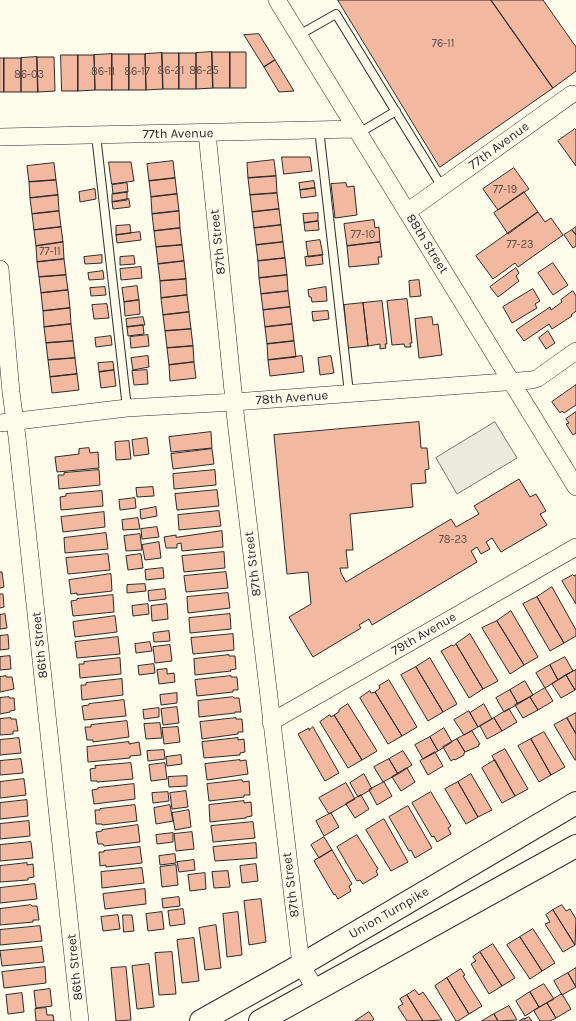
<!DOCTYPE html>
<html>
<head>
<meta charset="utf-8">
<style>
  body { margin:0 }
  canvas { display:block; background:#fdfbea }
</style>
</head>
<body>
<canvas width="576" height="1021"></canvas>
<script>
const ctx = document.querySelector('canvas').getContext('2d');
ctx.lineJoin = 'round';
function paint(path, color) {
  ctx.fillStyle = color;
  ctx.fill(path, 'evenodd');
}
function stroke(path, color, width, dash) {
  ctx.strokeStyle = color;
  ctx.lineWidth = width;
  ctx.lineCap = dash ? 'butt' : 'round';
  ctx.setLineDash(dash || []);
  ctx.stroke(path);
}
function write(font, color, halo, rows, align = 'center') {
  ctx.font = font + ' Karla,sans-serif';
  ctx.lineWidth = 3;
  ctx.setLineDash([]);
  ctx.textBaseline = 'middle';
  ctx.strokeStyle = halo;
  ctx.fillStyle = color;
  for (const [text, x, y, turn = 0] of rows) {
    ctx.save();
    ctx.translate(x, y);
    ctx.rotate((+turn || 0) * Math.PI / 180);
    ctx.textAlign = isNaN(turn) ? turn : align;
    if (halo) ctx.strokeText(text, 0, 0);
    ctx.fillText(text, 0, 0);
    ctx.restore();
  }
}
const green = new Path2D(`
  M 495,422 L 517,458 L 457,494 L 436,458 Z`);
paint(green, '#ecebdb');
stroke(green, '#74746e', 1);
const building = new Path2D(`
  M 338,0 L 491,0 L 553,88 L 440,167 Z
  M 491,0 L 543,0 L 576,47 L 576,71 L 553,88 Z
  M 259,34 L 275,60 L 264,67 L 244,35 Z
  M 212,52 L 213,88 L 196,89 L 196,53 Z
  M 212,52 L 230,52 L 230,88 L 213,88 Z
  M 230,52 L 246,52 L 246,88 L 230,88 Z
  M 162,53 L 163,89 L 146,90 L 145,54 Z
  M 162,53 L 179,53 L 179,89 L 163,89 Z
  M 179,53 L 196,53 L 196,89 L 179,89 Z
  M 112,54 L 112,90 L 95,90 L 94,55 Z
  M 112,54 L 129,54 L 129,90 L 112,90 Z
  M 129,54 L 145,54 L 146,90 L 129,90 Z
  M 61,55 L 78,55 L 78,91 L 62,91 Z
  M 78,55 L 94,55 L 95,90 L 78,91 Z
  M 37,57 L 38,92 L 21,92 L 21,58 Z
  M 37,57 L 54,57 L 55,91 L 38,92 Z
  M 0,58 L 4,58 L 4,92 L 0,92 Z
  M 4,58 L 21,58 L 21,92 L 4,92 Z
  M 275,60 L 286,78 L 294,91 L 279,92 L 264,67 Z
  M 575,129 L 576,130 L 576,166 L 558,141 Z
  M 282,157 L 310,157 L 312,171 L 284,174 Z
  M 274,160 L 276,176 L 248,178 L 247,163 Z
  M 173,161 L 175,178 L 149,181 L 147,164 Z
  M 109,162 L 131,162 L 134,181 L 112,184 Z
  M 54,163 L 56,180 L 29,182 L 27,166 Z
  M 514,168 L 529,189 L 498,210 L 483,189 Z
  M 276,176 L 277,193 L 250,195 L 248,178 Z
  M 175,178 L 177,194 L 151,197 L 149,181 Z
  M 56,180 L 58,195 L 30,198 L 29,182 Z
  M 314,181 L 315,188 L 300,190 L 299,183 Z
  M 127,183 L 128,192 L 113,194 L 112,185 Z
  M 346,183 L 347,187 L 354,186 L 357,215 L 335,218 L 331,184 Z
  M 315,188 L 316,196 L 301,198 L 300,190 Z
  M 95,189 L 96,199 L 80,202 L 79,192 Z
  M 127,192 L 127,200 L 112,202 L 112,194 Z
  M 524,192 L 538,212 L 508,234 L 494,213 Z
  M 277,193 L 279,209 L 252,212 L 250,195 Z
  M 177,194 L 179,211 L 152,214 L 151,197 Z
  M 58,195 L 59,211 L 32,214 L 30,198 Z
  M 129,199 L 130,207 L 113,209 L 112,202 Z
  M 279,209 L 281,225 L 254,228 L 252,212 Z
  M 59,211 L 61,227 L 34,230 L 32,214 Z
  M 179,211 L 180,228 L 154,231 L 152,214 Z
  M 538,212 L 545,222 L 551,218 L 563,235 L 518,267 L 515,263 L 493,279 L 476,256 Z
  M 318,213 L 318,221 L 304,223 L 303,214 Z
  M 374,220 L 375,228 L 379,227 L 380,242 L 347,246 L 344,224 Z
  M 318,221 L 319,230 L 305,231 L 304,223 Z
  M 130,225 L 131,233 L 116,235 L 116,226 Z
  M 281,225 L 283,242 L 256,245 L 254,228 Z
  M 61,227 L 63,242 L 36,246 L 34,230 Z
  M 576,227 L 576,235 L 572,230 Z
  M 180,228 L 182,245 L 156,247 L 154,231 Z
  M 572,230 L 576,235 L 576,246 L 573,248 L 564,235 Z
  M 140,232 L 141,240 L 117,243 L 116,235 Z
  M 320,240 L 323,255 L 308,257 L 306,242 Z
  M 63,242 L 64,259 L 37,262 L 36,246 Z
  M 283,242 L 285,258 L 258,261 L 256,245 Z
  M 380,242 L 382,257 L 378,257 L 379,264 L 349,267 L 347,246 Z
  M 182,245 L 184,261 L 158,264 L 156,247 Z
  M 102,255 L 102,263 L 85,264 L 84,257 Z
  M 322,255 L 323,264 L 306,266 L 305,257 Z
  M 134,256 L 135,264 L 120,265 L 120,257 Z
  M 285,258 L 287,275 L 259,278 L 258,261 Z
  M 64,259 L 66,275 L 39,277 L 37,262 Z
  M 184,261 L 186,279 L 160,281 L 158,264 Z
  M 553,263 L 568,285 L 553,295 L 538,273 Z
  M 141,267 L 142,278 L 121,280 L 120,269 Z
  M 516,268 L 519,273 L 516,276 L 519,281 L 498,297 L 490,287 Z
  M 103,271 L 104,279 L 89,280 L 88,273 Z
  M 66,275 L 68,290 L 41,293 L 39,277 Z
  M 287,275 L 288,291 L 261,294 L 259,278 Z
  M 186,279 L 187,295 L 161,298 L 160,281 Z
  M 419,280 L 421,296 L 410,297 L 409,281 Z
  M 137,286 L 139,300 L 124,302 L 122,288 Z
  M 105,287 L 106,295 L 91,296 L 90,288 Z
  M 326,287 L 327,301 L 312,302 L 311,297 L 309,297 L 308,290 Z
  M 533,289 L 540,301 L 535,304 L 537,308 L 512,323 L 503,307 Z
  M 68,290 L 70,308 L 43,311 L 41,293 Z
  M 288,291 L 290,307 L 263,310 L 261,294 Z
  M 573,291 L 576,296 L 576,311 L 571,315 L 572,316 L 552,329 L 549,324 L 524,341 L 516,330 L 550,307 L 551,310 L 562,302 L 561,300 Z
  M 187,295 L 189,312 L 163,315 L 161,298 Z
  M 407,299 L 412,343 L 410,343 L 411,347 L 405,347 L 404,344 L 392,345 L 387,301 Z
  M 139,300 L 140,314 L 125,316 L 124,302 Z
  M 382,301 L 387,344 L 385,344 L 386,348 L 380,349 L 380,344 L 368,346 L 363,303 Z
  M 363,303 L 368,346 L 348,348 L 344,305 Z
  M 107,304 L 109,318 L 94,319 L 92,305 Z
  M 290,307 L 292,324 L 265,327 L 263,310 Z
  M 70,308 L 71,324 L 44,327 L 43,311 Z
  M 328,311 L 329,319 L 313,321 L 312,312 Z
  M 189,312 L 191,329 L 165,331 L 163,315 Z
  M 143,317 L 145,325 L 127,327 L 126,319 Z
  M 432,317 L 433,325 L 438,324 L 442,355 L 419,358 L 415,319 Z
  M 71,324 L 73,341 L 46,343 L 44,327 Z
  M 292,324 L 294,341 L 267,344 L 265,327 Z
  M 143,325 L 144,334 L 128,336 L 127,327 Z
  M 191,329 L 193,346 L 167,348 L 165,331 Z
  M 548,331 L 555,343 L 546,349 L 539,338 Z
  M 148,335 L 149,346 L 131,348 L 130,337 Z
  M 111,336 L 112,345 L 96,347 L 95,338 Z
  M 73,341 L 75,358 L 48,360 L 46,343 Z
  M 294,341 L 296,357 L 268,360 L 267,344 Z
  M 193,346 L 194,362 L 169,365 L 167,348 Z
  M 148,356 L 149,367 L 133,370 L 131,358 Z
  M 302,356 L 304,372 L 270,376 L 268,360 Z
  M 331,356 L 334,373 L 320,375 L 318,358 Z
  M 75,358 L 77,374 L 50,377 L 48,360 Z
  M 113,362 L 114,370 L 99,372 L 98,363 Z
  M 194,362 L 196,378 L 170,381 L 169,365 Z
  M 114,370 L 116,386 L 101,388 L 99,372 Z
  M 147,370 L 148,384 L 134,385 L 132,371 Z
  M 77,374 L 79,390 L 52,393 L 50,377 Z
  M 576,385 L 576,405 L 564,413 L 562,411 L 560,413 L 552,402 Z
  M 576,412 L 576,433 L 573,435 L 566,424 L 569,423 L 566,419 Z
  M 419,422 L 421,448 L 427,448 L 429,469 L 425,470 L 426,483 L 411,484 L 413,507 L 350,514 L 353,550 L 346,550 L 348,568 L 340,568 L 341,573 L 346,582 L 451,519 L 456,527 L 479,514 L 474,506 L 519,479 L 530,497 L 536,494 L 546,511 L 540,514 L 547,525 L 501,552 L 492,538 L 486,542 L 490,549 L 481,554 L 477,547 L 471,551 L 477,562 L 372,625 L 369,619 L 359,625 L 361,628 L 313,657 L 289,617 L 311,604 L 308,572 L 287,574 L 274,435 Z
  M 211,432 L 212,448 L 171,452 L 169,437 Z
  M 147,438 L 149,454 L 134,456 L 132,440 Z
  M 129,441 L 131,459 L 116,460 L 115,442 Z
  M 89,448 L 90,453 L 98,452 L 99,468 L 57,472 L 55,457 L 79,454 L 79,449 Z
  M 212,449 L 214,464 L 173,469 L 171,454 Z
  M 99,470 L 100,485 L 59,489 L 58,475 L 64,475 L 64,473 Z
  M 215,470 L 216,485 L 174,489 L 173,474 Z
  M 153,487 L 154,496 L 137,497 L 136,488 Z
  M 217,490 L 219,506 L 177,510 L 175,494 Z
  M 102,491 L 103,506 L 61,510 L 60,497 L 66,496 L 66,494 Z
  M 135,498 L 136,508 L 120,510 L 119,500 Z
  M 156,507 L 157,516 L 141,519 L 140,510 Z
  M 219,511 L 221,526 L 179,530 L 178,515 Z
  M 104,512 L 105,527 L 63,532 L 61,517 Z
  M 138,518 L 140,529 L 123,530 L 122,520 Z
  M 157,527 L 159,537 L 142,539 L 141,529 Z
  M 222,531 L 223,547 L 182,551 L 181,543 L 177,544 L 177,548 L 166,548 L 164,537 L 176,535 L 176,537 Z
  M 106,533 L 108,549 L 65,553 L 64,538 Z
  M 140,534 L 142,550 L 126,551 L 124,536 Z
  M 159,542 L 161,558 L 145,560 L 142,545 Z
  M 224,552 L 225,568 L 184,572 L 182,556 Z
  M 108,554 L 110,570 L 68,574 L 66,558 Z
  M 141,554 L 143,568 L 128,570 L 126,556 Z
  M 163,568 L 164,578 L 146,580 L 145,570 Z
  M 0,572 L 2,572 L 4,587 L 0,588 Z
  M 226,572 L 228,588 L 186,592 L 184,576 Z
  M 111,574 L 112,591 L 77,595 L 77,593 L 71,594 L 69,580 Z
  M 573,575 L 574,576 L 576,575 L 576,604 L 562,581 Z
  M 145,584 L 146,591 L 127,593 L 127,585 Z
  M 552,587 L 576,630 L 576,636 L 564,643 L 537,597 Z
  M 165,589 L 166,599 L 149,601 L 148,591 Z
  M 228,593 L 230,608 L 188,613 L 187,597 Z
  M 0,594 L 3,594 L 4,607 L 0,608 Z
  M 113,595 L 114,612 L 73,616 L 71,601 L 77,600 L 77,599 Z
  M 537,597 L 564,643 L 550,651 L 523,604 Z
  M 148,604 L 149,614 L 133,616 L 132,606 Z
  M 167,604 L 168,619 L 152,621 L 151,606 Z
  M 511,611 L 538,657 L 524,665 L 497,621 Z
  M 5,614 L 7,628 L 0,629 L 0,615 Z
  M 230,614 L 231,629 L 190,633 L 189,618 Z
  M 115,616 L 117,632 L 75,637 L 73,622 Z
  M 497,621 L 524,665 L 510,674 L 482,628 Z
  M 169,631 L 170,641 L 154,642 L 153,633 Z
  M 233,634 L 234,650 L 193,654 L 191,638 Z
  M 470,634 L 498,681 L 483,689 L 456,644 Z
  M 8,635 L 9,649 L 0,650 L 0,636 Z
  M 118,637 L 120,654 L 77,658 L 75,642 Z
  M 150,642 L 152,651 L 136,653 L 135,644 Z
  M 456,644 L 483,689 L 469,698 L 441,651 L 452,645 L 453,646 Z
  M 170,645 L 172,661 L 155,663 L 153,647 Z
  M 229,655 L 229,656 L 235,656 L 236,669 L 230,670 L 231,671 L 195,675 L 194,659 Z
  M 10,656 L 11,669 L 0,670 L 0,657 Z
  M 565,657 L 573,671 L 558,680 L 550,665 Z
  M 120,658 L 121,674 L 80,678 L 79,664 L 84,664 L 84,662 Z
  M 430,658 L 457,704 L 443,712 L 416,667 Z
  M 154,664 L 155,673 L 139,675 L 138,666 Z
  M 550,665 L 558,680 L 545,688 L 536,673 Z
  M 416,667 L 443,712 L 428,721 L 401,675 Z
  M 167,669 L 167,674 L 174,673 L 175,682 L 159,684 L 157,670 Z
  M 576,670 L 576,689 L 575,690 L 566,675 Z
  M 566,675 L 575,690 L 561,698 L 552,684 Z
  M 6,676 L 6,677 L 12,677 L 14,689 L 0,692 L 0,677 Z
  M 231,676 L 231,677 L 237,677 L 238,690 L 233,690 L 233,692 L 197,696 L 195,680 Z
  M 122,679 L 123,695 L 82,700 L 81,685 L 86,685 L 86,683 Z
  M 389,680 L 417,727 L 402,736 L 375,692 L 380,688 L 379,686 Z
  M 525,681 L 533,695 L 518,704 L 510,690 Z
  M 545,688 L 553,701 L 538,710 L 530,697 Z
  M 510,690 L 518,704 L 504,712 L 496,698 Z
  M 370,691 L 371,693 L 375,692 L 402,736 L 388,744 L 360,698 Z
  M 177,693 L 177,703 L 161,705 L 160,695 Z
  M 9,697 L 9,698 L 14,698 L 15,710 L 10,711 L 10,712 L 0,714 L 0,698 Z
  M 233,697 L 234,698 L 239,698 L 241,712 L 235,712 L 235,713 L 199,717 L 198,701 Z
  M 530,697 L 538,710 L 523,718 L 515,705 Z
  M 124,700 L 126,716 L 84,720 L 82,706 L 89,705 L 89,704 Z
  M 348,704 L 377,751 L 362,760 L 334,715 L 339,712 L 339,710 Z
  M 484,704 L 492,719 L 478,727 L 470,713 Z
  M 177,707 L 179,723 L 163,725 L 161,709 Z
  M 159,708 L 159,717 L 144,719 L 143,710 Z
  M 509,709 L 517,722 L 502,731 L 494,718 Z
  M 469,711 L 478,727 L 464,735 L 454,720 Z
  M 576,713 L 576,734 L 567,718 Z
  M 330,715 L 331,717 L 334,715 L 362,760 L 348,768 L 320,722 Z
  M 11,718 L 11,719 L 16,719 L 18,731 L 13,731 L 13,734 L 0,735 L 0,719 Z
  M 236,718 L 236,719 L 242,719 L 243,732 L 238,732 L 238,734 L 202,739 L 200,722 Z
  M 494,718 L 502,731 L 487,739 L 480,726 Z
  M 567,718 L 576,734 L 576,760 L 575,760 L 554,725 Z
  M 127,721 L 129,737 L 93,742 L 93,740 L 87,740 L 85,727 L 91,727 L 91,725 Z
  M 160,723 L 162,738 L 146,739 L 144,724 Z
  M 178,727 L 180,742 L 164,744 L 162,728 Z
  M 313,727 L 339,773 L 325,781 L 298,734 L 309,728 L 309,730 Z
  M 444,728 L 452,742 L 438,751 L 430,737 Z
  M 472,731 L 480,744 L 478,745 L 479,746 L 465,752 L 457,739 Z
  M 544,732 L 565,767 L 551,775 L 531,739 Z
  M 430,737 L 438,751 L 423,759 L 415,745 Z
  M 19,738 L 21,753 L 0,755 L 0,740 Z
  M 238,738 L 238,740 L 244,739 L 245,752 L 240,753 L 240,755 L 204,758 L 202,742 Z
  M 457,739 L 465,752 L 464,753 L 464,755 L 455,760 L 454,759 L 451,761 L 443,747 Z
  M 531,739 L 551,775 L 539,782 L 518,746 Z
  M 129,742 L 129,744 L 139,742 L 141,755 L 130,756 L 130,758 L 88,762 L 87,747 Z
  M 505,749 L 528,789 L 515,796 L 492,756 Z
  M 164,750 L 165,759 L 148,761 L 147,751 Z
  M 403,751 L 412,765 L 398,774 L 389,759 Z
  M 435,752 L 443,766 L 428,775 L 420,761 Z
  M 181,755 L 182,764 L 167,766 L 166,757 Z
  M 21,759 L 23,773 L 0,775 L 0,761 Z
  M 389,759 L 398,774 L 383,782 L 374,767 Z
  M 240,760 L 240,761 L 246,760 L 248,774 L 207,780 L 205,764 Z
  M 495,760 L 515,796 L 502,803 L 482,768 Z
  M 131,763 L 133,779 L 97,782 L 97,781 L 91,781 L 90,769 L 96,768 L 95,766 Z
  M 165,763 L 167,779 L 151,781 L 149,765 Z
  M 407,768 L 415,782 L 401,791 L 392,777 Z
  M 364,774 L 372,789 L 358,797 L 350,783 Z
  M 471,774 L 492,810 L 478,817 L 458,782 Z
  M 187,776 L 187,786 L 169,787 L 168,777 Z
  M 24,779 L 26,795 L 0,798 L 0,782 Z
  M 242,780 L 243,782 L 249,781 L 250,795 L 244,795 L 244,797 L 209,801 L 207,784 Z
  M 384,782 L 392,796 L 377,805 L 369,790 Z
  M 458,782 L 478,817 L 466,824 L 445,789 Z
  M 346,783 L 355,799 L 329,814 L 319,798 Z
  M 134,784 L 135,799 L 94,804 L 92,790 L 98,789 L 98,788 Z
  M 186,791 L 188,807 L 172,809 L 170,793 Z
  M 168,792 L 169,801 L 153,803 L 152,793 Z
  M 431,792 L 451,826 L 448,828 L 451,834 L 437,842 L 434,836 L 432,837 L 412,803 Z
  M 361,795 L 369,809 L 355,818 L 346,804 Z
  M 27,800 L 28,816 L 0,819 L 0,803 Z
  M 244,801 L 244,803 L 251,802 L 252,816 L 246,817 L 246,818 L 210,822 L 209,805 Z
  M 135,805 L 137,821 L 102,825 L 102,824 L 96,824 L 95,810 L 100,810 L 100,809 Z
  M 170,805 L 173,821 L 156,824 L 154,808 Z
  M 408,806 L 432,848 L 415,858 L 411,850 L 409,851 L 389,817 Z
  M 189,810 L 191,827 L 175,830 L 172,813 Z
  M 331,813 L 339,827 L 324,836 L 316,821 Z
  M 384,819 L 408,862 L 391,871 L 366,830 Z
  M 29,821 L 30,836 L 0,839 L 0,824 Z
  M 253,822 L 255,838 L 213,842 L 211,826 Z
  M 138,825 L 140,842 L 104,846 L 103,844 L 98,844 L 96,832 L 102,831 L 102,830 Z
  M 192,832 L 194,849 L 176,851 L 174,834 Z
  M 173,833 L 173,842 L 157,844 L 156,835 Z
  M 357,835 L 378,869 L 376,871 L 378,875 L 363,884 L 360,880 L 357,881 L 337,847 Z
  M 324,837 L 332,850 L 319,858 L 311,845 Z
  M 31,842 L 33,858 L 0,861 L 0,845 Z
  M 256,843 L 257,858 L 215,861 L 213,847 Z
  M 140,847 L 142,863 L 106,867 L 106,865 L 100,866 L 99,852 L 104,852 L 104,851 Z
  M 332,850 L 352,884 L 349,886 L 351,891 L 338,899 L 335,894 L 334,895 L 314,861 Z
  M 175,854 L 176,863 L 160,865 L 159,856 Z
  M 194,860 L 195,870 L 179,872 L 177,862 Z
  M 27,863 L 27,865 L 33,864 L 34,877 L 28,878 L 28,880 L 0,882 L 0,866 Z
  M 256,864 L 258,881 L 242,883 L 240,866 Z
  M 176,865 L 178,885 L 162,887 L 160,867 Z
  M 142,868 L 144,883 L 102,888 L 101,872 Z
  M 228,871 L 230,887 L 214,888 L 212,872 Z
  M 205,873 L 206,889 L 190,891 L 188,875 Z
  M 35,884 L 37,899 L 0,903 L 0,888 Z
  M 145,889 L 146,904 L 105,909 L 103,894 Z
  M 179,897 L 180,906 L 163,908 L 162,899 Z
  M 261,899 L 266,942 L 249,945 L 244,901 Z
  M 31,905 L 32,906 L 37,906 L 39,920 L 33,920 L 33,922 L 0,925 L 0,909 Z
  M 562,905 L 566,911 L 570,909 L 576,919 L 575,945 L 553,910 Z
  M 183,909 L 185,924 L 170,926 L 168,911 Z
  M 553,910 L 575,945 L 563,952 L 545,924 L 550,922 L 546,915 Z
  M 162,912 L 164,929 L 148,931 L 146,914 Z
  M 238,912 L 242,955 L 227,957 L 223,914 Z
  M 118,915 L 120,929 L 103,931 L 101,917 Z
  M 123,915 L 132,915 L 134,931 L 124,932 Z
  M 216,925 L 221,968 L 205,970 L 199,928 Z
  M 40,926 L 42,941 L 0,945 L 0,930 Z
  M 533,929 L 555,963 L 542,971 L 520,937 Z
  M 520,937 L 542,971 L 530,979 L 507,945 Z
  M 194,938 L 199,981 L 182,983 L 177,940 Z
  M 493,944 L 515,978 L 502,986 L 480,952 Z
  M 42,947 L 44,962 L 2,966 L 0,951 Z
  M 172,952 L 176,994 L 159,995 L 155,953 Z
  M 480,952 L 502,986 L 489,994 L 471,964 L 476,961 L 473,957 Z
  M 149,964 L 154,1007 L 137,1009 L 132,966 Z
  M 45,967 L 46,983 L 4,988 L 2,972 Z
  M 126,967 L 131,1020 L 116,1021 L 111,968 Z
  M 576,968 L 576,987 L 568,973 Z
  M 461,969 L 465,975 L 463,976 L 482,1006 L 469,1014 L 447,978 Z
  M 568,973 L 576,987 L 562,995 L 554,981 Z
  M 447,978 L 469,1014 L 458,1021 L 456,1021 L 435,986 Z
  M 544,984 L 554,999 L 539,1007 L 530,992 Z
  M 50,989 L 52,1006 L 36,1008 L 34,991 Z
  M 415,990 L 419,995 L 423,992 L 442,1020 L 423,1021 L 407,995 Z
  M 530,992 L 539,1007 L 525,1016 L 516,1001 Z
  M 22,993 L 24,1012 L 8,1014 L 6,995 Z
  M 562,994 L 571,1009 L 556,1018 L 547,1003 Z
  M 407,995 L 423,1021 L 407,1021 L 398,1007 L 403,1004 L 400,999 Z
  M 547,1003 L 556,1018 L 550,1021 L 540,1021 L 534,1011 Z
  M 509,1006 L 517,1020 L 498,1021 L 494,1014 Z
  M 46,1008 L 47,1015 L 53,1015 L 54,1021 L 36,1021 L 35,1009 Z
  M 369,1012 L 374,1019 L 372,1021 L 355,1021 Z
  M 494,1014 L 498,1021 L 482,1021 Z
  M 529,1017 L 532,1021 L 519,1021 L 524,1018 L 524,1019 Z`);
paint(building, '#f2b8a0');
stroke(building, '#2b2b2b', 1);
const service = new Path2D(`
  M 299,35 L 336,14 L 442,187
  M 319,129 L 349,393
  M 359,133 L 396,111
  M 96,135 L 127,408`);
const minor = new Path2D(`
  M 277,0 L 576,487
  M 207,133 L 236,421 L 301,965 L 316,990
  M 0,137 L 356,129
  M 407,212 L 572,94
  M 0,269 L 11,392 L 17,437 L 80,1021
  M 0,423 L 127,408 L 234,402 L 532,380 L 538,378 L 576,351
  M 271,722 L 576,547`);
const secondary = new Path2D(`
  M 201,1021 L 301,965 L 576,803
  M 260,1021 L 576,846`);
stroke(service, '#2b2b2b', 10);
stroke(minor, '#2b2b2b', 18);
stroke(secondary, '#2b2b2b', 24);
stroke(service, '#fdfbea', 8);
stroke(minor, '#fdfbea', 17);
stroke(secondary, '#fdfbea', 22);
write('11px', '#5d4e48', null, [
  ["76-11",443,44],
  ["86-21",171,71],
  ["86-25",204,71],
  ["86-11",103,72],
  ["86-17",137,72],
  ["86-03",29,75],
  ["77-19",505,190],
  ["77-10",363,235],
  ["77-23",520,245],
  ["77-11",50,252],
  ["78-23",453,540]
]);
write('13px', '#2b2b2b', '#fdfbea', [
  ["77th Avenue",178,134,-1],
  ["77th Avenue",499,146,-36],
  ["87th Street",218,242,-96],
  ["88th Street",427,244,58],
  ["78th Avenue",292,398,-4],
  ["87th Street",253,564,-97],
  ["79th Avenue",424,634,-30],
  ["86th Street",40,645,-96],
  ["87th Street",291,885,-97],
  ["Union Turnpike",389,913,-30],
  ["86th Street",75,967,-96]
]);
</script>
</body>
</html>
